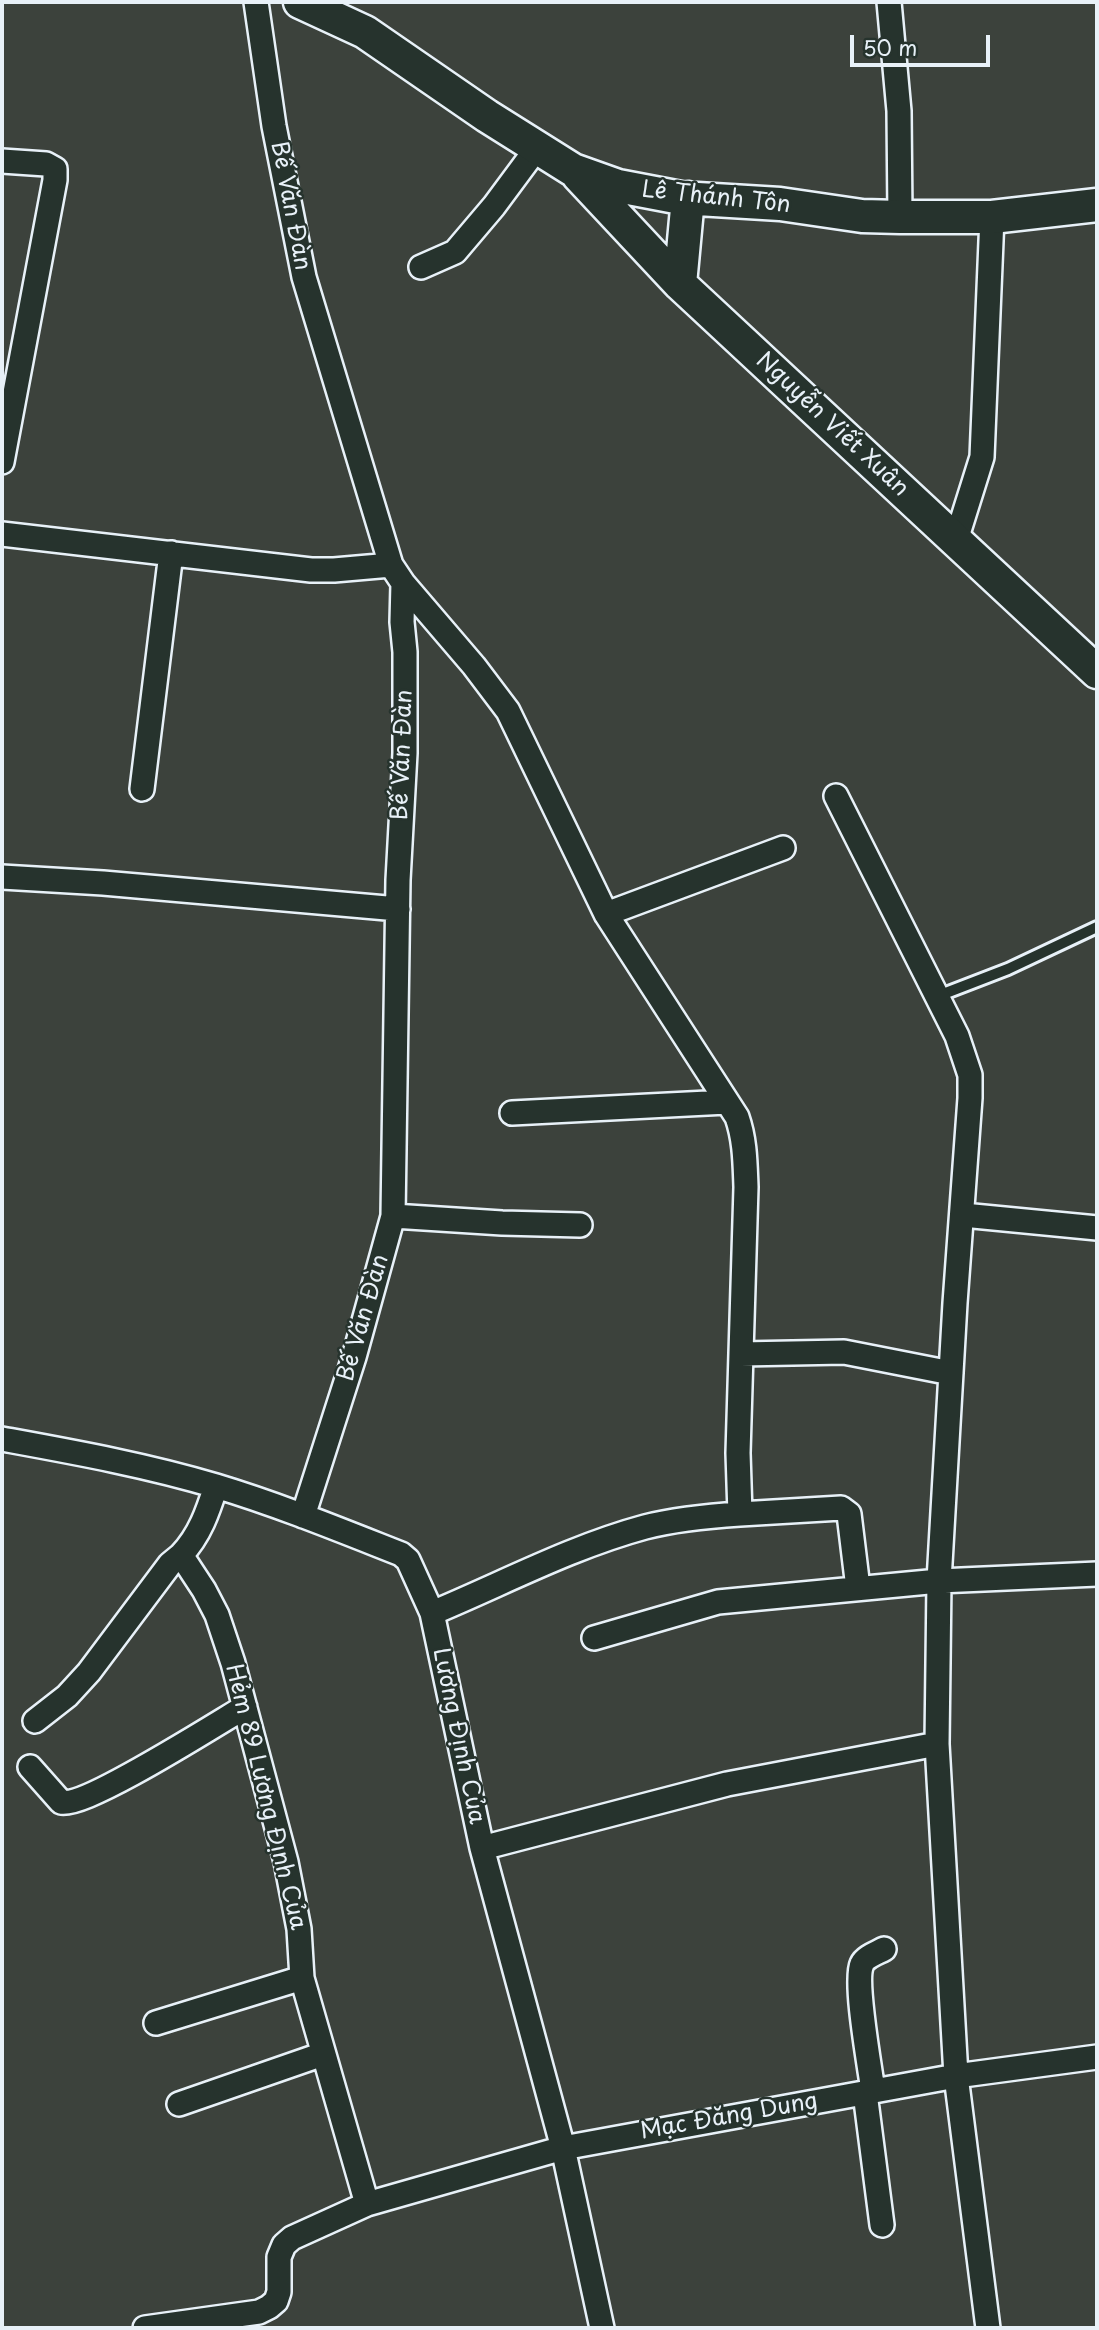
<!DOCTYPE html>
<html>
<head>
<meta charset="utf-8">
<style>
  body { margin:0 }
  #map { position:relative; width:1099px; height:2330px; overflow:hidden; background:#3c423c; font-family:"Playpen Sans",sans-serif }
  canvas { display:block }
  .frame { position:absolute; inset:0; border:4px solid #e8f1f8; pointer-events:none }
  .scale { position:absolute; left:850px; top:35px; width:140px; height:32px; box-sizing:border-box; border:4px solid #e8f1f8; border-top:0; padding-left:9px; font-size:21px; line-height:24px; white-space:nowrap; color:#e8f1f8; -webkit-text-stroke:5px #26332d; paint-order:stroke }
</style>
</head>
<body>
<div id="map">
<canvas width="1099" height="2330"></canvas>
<div class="frame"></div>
<div class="scale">50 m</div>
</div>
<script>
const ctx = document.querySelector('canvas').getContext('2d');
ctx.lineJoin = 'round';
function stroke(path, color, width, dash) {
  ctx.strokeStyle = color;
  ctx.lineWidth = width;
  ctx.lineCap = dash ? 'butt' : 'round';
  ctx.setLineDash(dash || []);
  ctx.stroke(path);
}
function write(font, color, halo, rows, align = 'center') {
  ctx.font = font + ' "Playpen Sans",sans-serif';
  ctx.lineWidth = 5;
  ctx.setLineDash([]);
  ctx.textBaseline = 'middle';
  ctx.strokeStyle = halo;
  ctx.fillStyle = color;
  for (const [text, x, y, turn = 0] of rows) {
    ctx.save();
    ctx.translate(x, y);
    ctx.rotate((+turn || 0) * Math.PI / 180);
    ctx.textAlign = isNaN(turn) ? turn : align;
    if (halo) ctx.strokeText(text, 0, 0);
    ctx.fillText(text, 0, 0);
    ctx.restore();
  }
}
const lane = new Path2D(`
  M 938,996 L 1008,969 L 1097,927`);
const street = new Path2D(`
  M 256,2 L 274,126 L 304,277 L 391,565 L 403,583 L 402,622 L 405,652 L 405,753 L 398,880 L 393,1216 L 354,1357 L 303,1516
  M 889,2 L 899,111 L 900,217
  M 2,161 L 46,164 L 55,169 L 55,180 L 2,462
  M 421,267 L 455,252 L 494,206 L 537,148
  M 2,534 L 311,570 L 334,570 L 391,565
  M 956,540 L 982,457 L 992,217
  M 403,583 L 474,666 L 508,711 L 606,914 L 737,1117 C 745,1140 745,1162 746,1187 L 738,1453 L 740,1514 C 708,1516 676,1519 645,1527 C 571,1547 502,1584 432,1613
  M 142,789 L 171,553
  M 836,796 L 957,1036 L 970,1075 L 970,1098 L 955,1303 L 939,1581 L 937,1744 L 956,2076 L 988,2328
  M 2,877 L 103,883 L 398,909
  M 606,914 L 783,848
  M 512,1113 L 727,1102
  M 963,1215 L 1097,1228
  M 393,1216 L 502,1223 L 580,1225
  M 741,1354 L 844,1352 L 951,1373
  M 2,1439 C 73,1452 146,1465 216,1486 C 279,1505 340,1530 401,1554 L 408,1560 L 432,1613 L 482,1848 L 563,2148 L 602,2328
  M 216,1486 C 208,1511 200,1535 181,1555 L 204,1590 L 217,1615 L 233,1663 L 286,1862 L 299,1929 L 302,1978 L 367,2204
  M 740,1514 L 841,1508 L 849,1514 L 858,1588
  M 594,1638 L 718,1602 L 939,1581 L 1097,1574
  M 35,1721 L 67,1696 L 89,1672 L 170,1564 L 181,1555
  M 30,1767 L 61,1802 C 85,1808 216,1724 245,1707
  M 482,1848 L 727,1784 L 937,1744
  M 156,2023 L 302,1978
  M 873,2091 C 870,2068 854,1981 862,1964 C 865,1957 877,1953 884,1949
  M 865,2093 L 882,2225
  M 179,2104 L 323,2054
  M 145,2328 L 259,2312 L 269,2307 L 276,2301 L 279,2292 L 279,2257 L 284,2245 L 292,2238 L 367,2204 L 563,2148 L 956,2076 L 1097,2057`);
const secondary = new Path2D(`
  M 300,2 L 365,32 L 487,116 L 573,170 L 618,186 L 681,198 L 780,204 L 862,216 L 900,217 L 992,217 L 1097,205
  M 578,175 L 680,284 L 1097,672
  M 680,284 L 688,198`);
stroke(lane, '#e8f1f8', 16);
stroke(street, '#e8f1f8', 28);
stroke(secondary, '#e8f1f8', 37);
stroke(lane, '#26332d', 10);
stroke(street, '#26332d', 23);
stroke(secondary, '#26332d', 32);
write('23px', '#e8f1f8', '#26332d', [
  ["Lê Thánh Tôn",716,198,6],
  ["Bế Văn Đàn",290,206,79],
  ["Nguyễn Viết Xuân",832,425,43],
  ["Bế Văn Đàn",403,755,-88],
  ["Bế Văn Đàn",364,1318,-74],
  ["Lương Định Của",458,1736,78],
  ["Hẻm 89 Lương Định Của",265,1797,76],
  ["Mạc Đăng Dung",729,2117,-10]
]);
</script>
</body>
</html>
